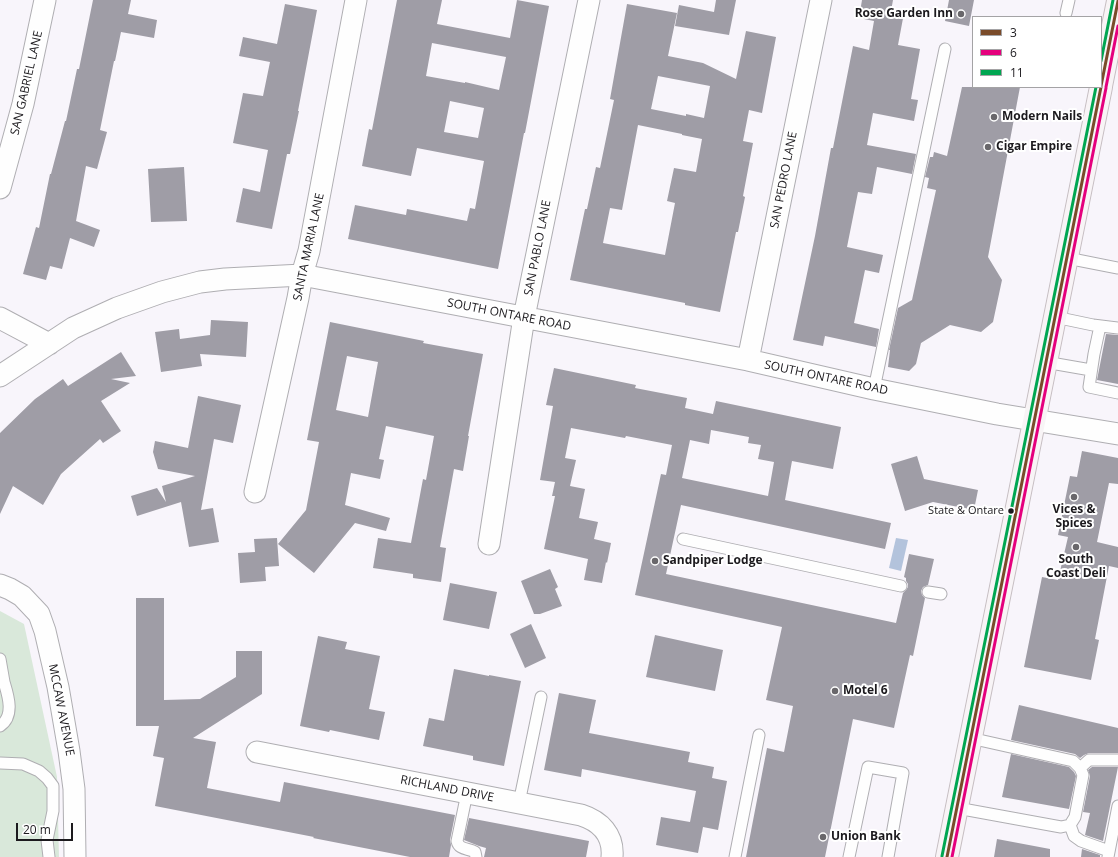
<!DOCTYPE html>
<html>
<head>
<meta charset="utf-8">
<style>
  body { margin:0 }
  #map { position:relative; width:1118px; height:857px; overflow:hidden; background:#f8f5fb; font-family:"Open Sans",sans-serif }
  canvas { display:block }
  .legend { position:absolute; left:972px; top:16px; width:130px; height:72px; box-sizing:border-box; background:#fff; border:1px solid #a4a3a5; margin:0; padding:5px 7px; list-style:none; font-size:12px; color:#1c1a1e }
  .legend li { display:flex; align-items:center; gap:8px; height:20px }
  .legend b { width:20px; border:1px solid #a4a3a5 }
  .scale { position:absolute; left:16px; top:823px; width:57px; height:18px; box-sizing:border-box; border:2px solid #1c1a1e; border-top:0; padding-left:5px; font-size:12px; line-height:14px; white-space:nowrap; color:#1c1a1e; -webkit-text-stroke:3px #fff; paint-order:stroke }
</style>
</head>
<body>
<div id="map">
<canvas width="1118" height="857"></canvas>
<ul class="legend">
<li><b style="height:5px;background:#7a4b2a"></b>3</li>
<li><b style="height:5px;background:#e5007d"></b>6</li>
<li><b style="height:5px;background:#00a651"></b>11</li>
</ul>
<div class="scale">20 m</div>
</div>
<script>
const ctx = document.querySelector('canvas').getContext('2d');
ctx.lineJoin = 'round';
function paint(path, color) {
  ctx.fillStyle = color;
  ctx.fill(path, 'evenodd');
}
function stroke(path, color, width, dash) {
  ctx.strokeStyle = color;
  ctx.lineWidth = width;
  ctx.lineCap = dash ? 'butt' : 'round';
  ctx.setLineDash(dash || []);
  ctx.stroke(path);
}
function write(font, color, halo, rows, align = 'center') {
  ctx.font = font + ' "Open Sans",sans-serif';
  ctx.lineWidth = 4;
  ctx.setLineDash([]);
  ctx.textBaseline = 'middle';
  ctx.strokeStyle = halo;
  ctx.fillStyle = color;
  for (const [text, x, y, turn = 0] of rows) {
    ctx.save();
    ctx.translate(x, y);
    ctx.rotate((+turn || 0) * Math.PI / 180);
    ctx.textAlign = isNaN(turn) ? turn : align;
    if (halo) ctx.strokeText(text, 0, 0);
    ctx.fillText(text, 0, 0);
    ctx.restore();
  }
}
paint(new Path2D(`
  M 0,611 L 24,624 L 57,777 L 59,857 L 0,857 Z`), '#d9e8da');
paint(new Path2D(`
  M 896,538 L 908,540 L 901,571 L 889,568 Z`), '#b3c3dc');
paint(new Path2D(`
  M 93,0 L 131,0 L 128,14 L 157,20 L 154,38 L 121,32 L 115,61 L 114,61 L 100,130 L 107,132 L 97,169 L 86,166 L 76,221 L 100,230 L 94,247 L 70,238 L 62,269 L 50,266 L 46,280 L 23,274 L 36,227 L 39,228 L 50,174 L 51,174 L 65,121 L 66,121 L 77,69 L 79,69 Z
  M 397,0 L 442,0 L 437,24 L 510,38 L 517,0 L 549,6 L 525,133 L 524,133 L 498,269 L 348,239 L 355,205 L 406,215 L 407,209 L 467,221 L 470,208 L 475,209 L 484,161 L 417,148 L 411,176 L 362,166 L 369,129 L 372,130 ZM 432,43 L 506,57 L 499,90 L 465,82 L 465,83 L 426,76 ZM 450,101 L 484,108 L 478,138 L 444,132 Z
  M 716,0 L 736,0 L 729,35 L 675,26 L 679,5 L 714,12 Z
  M 862,0 L 893,0 L 891,11 L 904,13 L 898,45 L 920,49 L 911,99 L 918,100 L 914,121 L 873,113 L 867,145 L 916,154 L 912,174 L 877,167 L 872,194 L 858,192 L 847,247 L 883,255 L 879,273 L 865,270 L 854,323 L 879,329 L 876,347 L 825,336 L 823,346 L 793,340 L 815,236 L 831,148 L 833,148 L 853,46 L 869,50 L 874,21 L 859,18 Z
  M 949,0 L 974,0 L 969,26 L 945,21 Z
  M 285,4 L 317,10 L 298,111 L 299,111 L 290,154 L 287,154 L 272,229 L 236,222 L 243,188 L 260,192 L 268,150 L 233,143 L 243,93 L 263,96 L 270,62 L 239,56 L 243,37 L 277,44 Z
  M 627,4 L 677,13 L 668,56 L 703,63 L 736,79 L 746,31 L 776,37 L 762,113 L 749,110 L 743,141 L 753,143 L 743,196 L 745,197 L 738,232 L 736,232 L 720,312 L 685,305 L 685,303 L 570,280 L 585,209 L 587,209 L 596,167 L 600,168 L 614,100 L 610,99 ZM 658,76 L 710,86 L 704,118 L 686,114 L 686,116 L 651,109 ZM 638,125 L 682,134 L 682,135 L 702,139 L 696,172 L 674,168 L 667,201 L 675,203 L 665,255 L 603,243 L 610,208 L 622,210 Z
  M 962,87 L 1020,87 L 988,257 L 1002,280 L 993,322 L 981,332 L 950,325 L 921,343 L 916,364 L 909,371 L 888,367 L 890,350 L 889,350 L 898,308 L 912,300 L 936,190 L 927,188 L 929,178 L 925,177 L 930,157 L 933,157 L 934,152 L 947,156 Z
  M 184,167 L 187,221 L 151,222 L 148,169 Z
  M 211,320 L 248,322 L 246,357 L 200,354 L 202,366 L 161,372 L 155,332 L 179,329 L 180,339 L 210,335 Z
  M 330,322 L 424,341 L 423,343 L 483,354 L 468,436 L 469,436 L 463,471 L 454,469 L 440,547 L 446,548 L 441,582 L 413,578 L 413,574 L 373,568 L 378,538 L 411,543 L 423,479 L 426,480 L 434,436 L 386,426 L 379,459 L 384,460 L 380,479 L 351,473 L 345,505 L 390,518 L 386,531 L 355,523 L 314,573 L 278,544 L 306,510 L 319,442 L 307,440 ZM 347,356 L 378,362 L 368,417 L 336,410 Z
  M 1106,334 L 1118,335 L 1118,384 L 1097,380 Z
  M 121,352 L 136,376 L 111,379 L 130,383 L 101,401 L 121,431 L 103,443 L 100,439 L 61,474 L 43,505 L 13,486 L 0,514 L 0,433 L 35,399 L 63,379 L 68,386 Z
  M 554,368 L 636,385 L 635,388 L 687,398 L 685,408 L 713,414 L 716,401 L 841,427 L 833,469 L 792,461 L 785,500 L 891,523 L 885,549 L 681,505 L 666,574 L 896,623 L 903,593 L 906,590 L 908,587 L 908,584 L 906,581 L 906,578 L 904,577 L 909,554 L 934,559 L 928,585 L 923,587 L 921,591 L 922,595 L 925,598 L 913,656 L 910,655 L 894,728 L 853,719 L 825,857 L 746,857 L 767,748 L 784,752 L 793,706 L 766,700 L 782,627 L 635,595 L 661,474 L 666,475 L 672,445 L 626,436 L 625,438 L 571,428 L 565,458 L 576,460 L 570,486 L 585,489 L 579,518 L 598,522 L 594,539 L 611,543 L 607,563 L 606,562 L 602,583 L 584,580 L 588,559 L 544,549 L 555,496 L 552,496 L 555,482 L 540,480 L 553,406 L 546,405 ZM 711,430 L 749,437 L 748,443 L 761,445 L 758,459 L 774,462 L 768,496 L 682,478 L 690,440 L 709,444 Z
  M 198,396 L 241,405 L 233,443 L 214,439 L 201,510 L 213,508 L 219,542 L 189,547 L 181,502 L 137,516 L 131,496 L 157,488 L 166,502 L 162,486 L 195,476 L 158,469 L 153,452 L 155,441 L 188,448 Z
  M 1082,451 L 1118,458 L 1118,484 L 1109,483 L 1097,542 L 1118,547 L 1118,568 L 1109,566 L 1095,639 L 1099,640 L 1091,680 L 1024,667 L 1042,577 L 1058,580 L 1068,537 L 1058,535 L 1070,476 L 1077,477 Z
  M 917,456 L 924,479 L 978,490 L 974,510 L 933,502 L 905,511 L 891,464 Z
  M 277,538 L 279,566 L 265,567 L 266,581 L 240,583 L 238,553 L 255,552 L 254,539 Z
  M 550,569 L 558,587 L 555,589 L 562,606 L 540,614 L 534,614 L 521,581 Z
  M 450,583 L 497,592 L 489,629 L 443,620 Z
  M 136,598 L 164,598 L 164,700 L 200,699 L 236,677 L 236,651 L 262,651 L 262,694 L 193,738 L 216,742 L 207,788 L 280,802 L 284,782 L 455,815 L 450,840 L 451,845 L 449,857 L 410,857 L 313,838 L 314,837 L 155,806 L 164,758 L 153,756 L 159,726 L 136,726 Z
  M 531,624 L 546,658 L 525,668 L 510,634 Z
  M 655,635 L 723,650 L 715,691 L 646,677 Z
  M 318,636 L 347,642 L 345,649 L 380,656 L 369,709 L 385,712 L 379,740 L 330,730 L 329,732 L 300,726 Z
  M 454,669 L 489,676 L 489,675 L 521,681 L 504,766 L 473,760 L 473,756 L 423,746 L 429,718 L 444,721 Z
  M 559,693 L 596,700 L 589,733 L 690,752 L 688,762 L 714,767 L 712,778 L 727,781 L 718,830 L 703,827 L 698,853 L 656,845 L 661,817 L 690,822 L 696,791 L 582,769 L 581,777 L 544,770 Z
  M 1019,705 L 1118,728 L 1118,753 L 1089,753 L 1084,755 L 1080,758 L 1075,754 L 1011,740 Z
  M 1011,754 L 1069,767 L 1074,772 L 1076,776 L 1069,809 L 1002,797 Z
  M 1092,767 L 1118,767 L 1103,841 L 1085,835 L 1090,813 L 1083,812 L 1090,776 L 1088,770 Z
  M 469,818 L 589,841 L 586,857 L 484,857 L 486,848 L 479,846 L 464,840 Z
  M 997,839 L 1050,849 L 1050,857 L 994,857 Z
  M 1082,849 L 1100,855 L 1100,857 L 1081,857 Z`), '#9f9da6');
const service = new Path2D(`
  M 1066,13 L 1069,0
  M 1067,258 L 1118,268
  M 1055,317 L 1093,325 L 1118,328
  M 1100,326 L 1094,354 L 1089,387 L 1118,393
  M 1045,362 L 1091,370
  M 874,389 L 945,49
  M 683,539 L 901,586
  M 928,592 L 941,594
  M 0,659 L 4,682
  M 0,681 L 4,682 C 8,695 15,716 0,726
  M 0,763 L 23,764 L 39,771 L 47,778 L 53,786 L 53,811 L 47,840 L 49,857
  M 1080,768 L 1089,760 L 1118,760
  M 467,793 L 457,841 C 459,850 468,848 475,852 L 476,857
  M 519,803 L 541,697
  M 957,808 L 1061,827 L 1070,825 L 1075,817 L 1083,775 L 1080,768 L 1073,761 L 970,738
  M 1070,825 L 1074,836 L 1081,841 L 1109,851
  M 735,857 L 759,735
  M 849,857 L 868,767 L 903,773 L 888,857
  M 1108,857 L 1118,806`);
const minor = new Path2D(`
  M 0,188 L 23,104 L 45,0
  M 0,318 L 49,344
  M 748,360 L 821,0
  M 0,376 L 73,328 L 117,308 L 162,292 L 200,282 L 225,279 L 302,275 L 748,360 L 874,389 L 997,414 L 1118,434
  M 255,492 L 298,298 L 302,275 L 309,251 L 356,0
  M 489,544 L 524,317 L 589,0
  M 0,585 L 10,589 L 22,596 L 39,614 L 45,631 L 58,687 L 69,751 L 74,789 L 75,857
  M 257,752 L 581,815 C 600,821 614,835 612,857`);
const primary = new Path2D(`
  M 1101,86 L 1118,1
  M 947,857 C 998,600 1050,344 1101,87`);
stroke(service, '#afaeb2', 13);
stroke(minor, '#afaeb2', 23);
stroke(primary, '#c6bec2', 24);
stroke(service, '#fefefe', 11);
stroke(minor, '#fefefe', 21);
stroke(primary, '#f8f4f6', 22);
stroke(new Path2D(`
  M 1101,86 L 1118,1
  M 947,857 L 1101,87`), '#7a4b2a', 3);
stroke(new Path2D(`
  M 1106,87 L 1118,26
  M 952,857 L 1106,88`), '#e5007d', 3);
stroke(new Path2D(`
  M 1101,61 L 1113,0
  M 942,856 L 1096,87`), '#00a651', 3);
for (const [x, y, r, color] of [
  [961,14,4,"#69676b"],
  [994,117,4,"#69676b"],
  [988,147,4,"#69676b"],
  [1074,497,4,"#69676b"],
  [1011,511,3.5,"#1c1a1e"],
  [1076,547,4,"#69676b"],
  [655,561,4,"#69676b"],
  [835,691,4,"#69676b"],
  [823,837,4,"#69676b"]
]) {
  const dot = new Path2D();
  dot.arc(x, y, r, 0, 2 * Math.PI);
  ctx.fillStyle = color;
  ctx.fill(dot);
  stroke(dot, '#fff', 1.5);
}
write('11px', '#1c1a1e', '#fff', [
  ["State & Ontare",1004,511]
], 'right');
write('bold 12px', '#1c1a1e', '#fff', [
  ["Rose Garden Inn",953,14,"right"],
  ["Modern Nails",1002,117],
  ["Cigar Empire",996,147],
  ["Vices &",1074,510,"center"],
  ["Spices",1074,524,"center"],
  ["South",1076,560,"center"],
  ["Coast Deli",1076,574,"center"],
  ["Sandpiper Lodge",663,561],
  ["Motel 6",843,691],
  ["Union Bank",831,837]
], 'left');
write('12px', '#1c1a1e', '#fff', [
  ["SAN GABRIEL LANE",27,83,-77],
  ["SAN PEDRO LANE",784,180,-79],
  ["SANTA MARIA LANE",309,247,-78],
  ["SAN PABLO LANE",538,248,-79],
  ["SOUTH ONTARE ROAD",509,315,11],
  ["SOUTH ONTARE ROAD",826,378,12],
  ["MCCAW AVENUE",61,710,79],
  ["RICHLAND DRIVE",447,789,11]
]);
</script>
</body>
</html>
